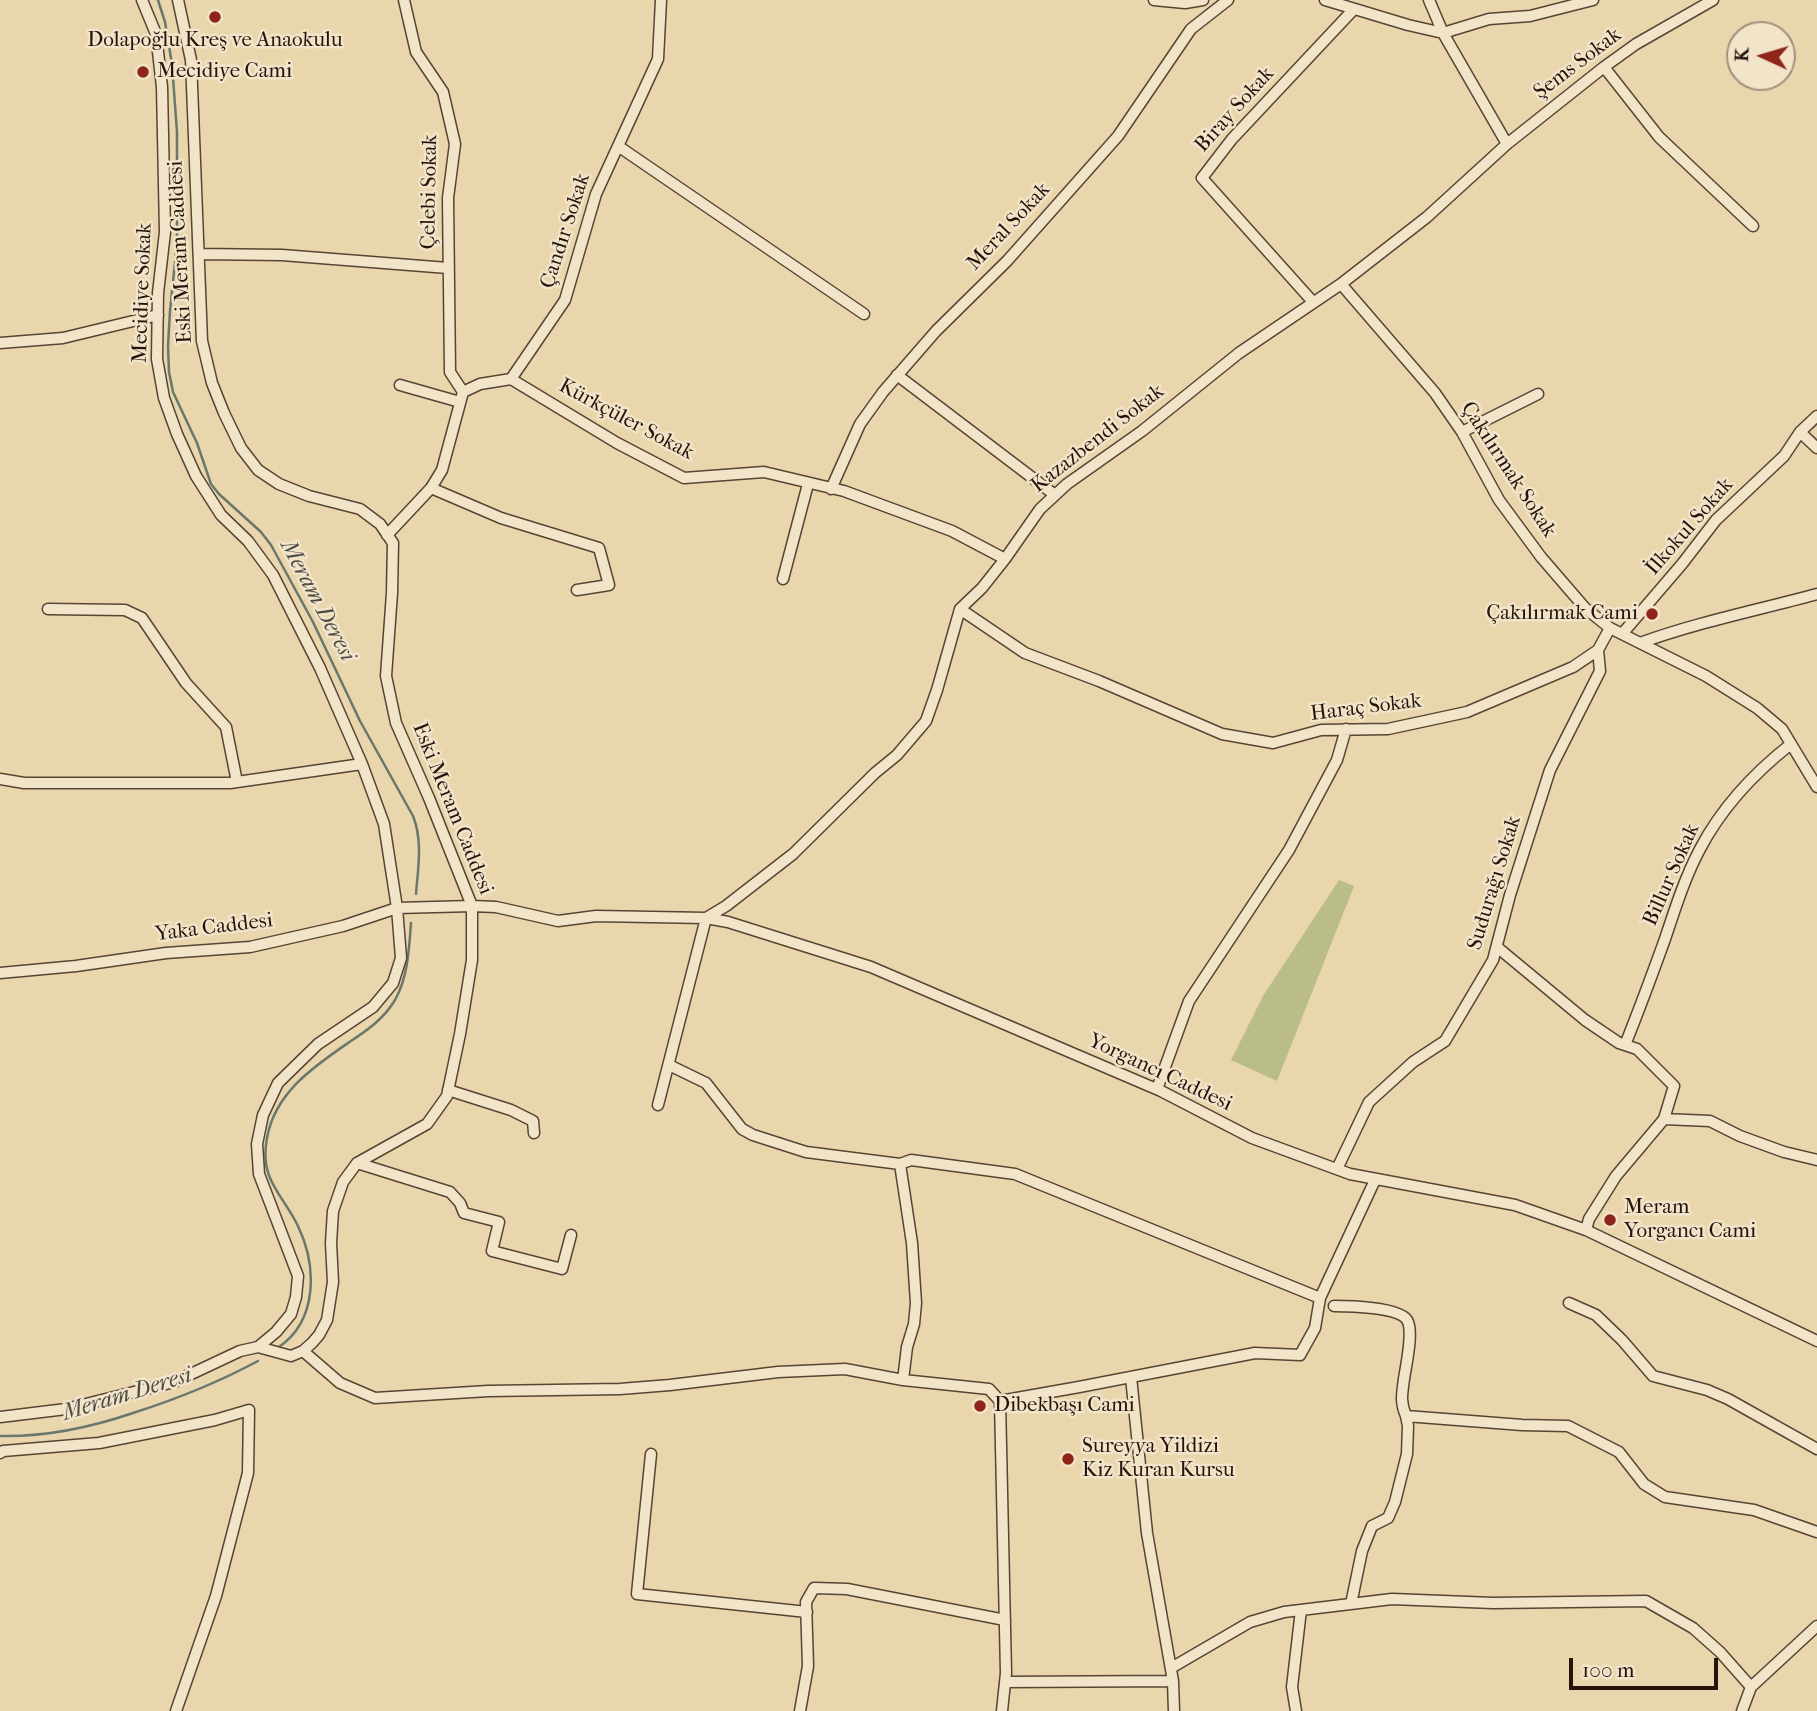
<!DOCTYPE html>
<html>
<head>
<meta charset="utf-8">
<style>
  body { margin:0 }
  #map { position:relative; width:1817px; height:1711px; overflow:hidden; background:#e9d6ac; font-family:"IM FELL French Canon",serif }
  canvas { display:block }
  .north { position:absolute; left:1726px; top:21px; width:70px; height:70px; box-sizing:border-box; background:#f1e4c9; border:2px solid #a0907d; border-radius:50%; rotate:274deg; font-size:19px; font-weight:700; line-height:28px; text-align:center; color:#26130c }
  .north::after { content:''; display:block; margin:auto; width:24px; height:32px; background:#8f2418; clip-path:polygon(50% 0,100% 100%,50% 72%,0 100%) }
  .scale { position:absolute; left:1569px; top:1658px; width:149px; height:32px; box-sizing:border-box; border:4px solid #26130c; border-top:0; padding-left:9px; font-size:21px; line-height:24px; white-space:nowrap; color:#26130c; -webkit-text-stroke:5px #f1e4c9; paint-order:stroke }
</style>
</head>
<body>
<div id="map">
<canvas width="1817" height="1711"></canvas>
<div class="north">K</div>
<div class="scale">100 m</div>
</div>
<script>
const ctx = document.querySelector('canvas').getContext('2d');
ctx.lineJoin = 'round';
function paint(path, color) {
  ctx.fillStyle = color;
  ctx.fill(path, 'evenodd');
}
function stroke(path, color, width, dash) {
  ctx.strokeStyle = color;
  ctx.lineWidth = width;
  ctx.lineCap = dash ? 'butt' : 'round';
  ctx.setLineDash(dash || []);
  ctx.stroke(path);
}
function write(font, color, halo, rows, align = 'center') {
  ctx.font = font + ' "IM FELL French Canon",serif';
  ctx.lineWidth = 5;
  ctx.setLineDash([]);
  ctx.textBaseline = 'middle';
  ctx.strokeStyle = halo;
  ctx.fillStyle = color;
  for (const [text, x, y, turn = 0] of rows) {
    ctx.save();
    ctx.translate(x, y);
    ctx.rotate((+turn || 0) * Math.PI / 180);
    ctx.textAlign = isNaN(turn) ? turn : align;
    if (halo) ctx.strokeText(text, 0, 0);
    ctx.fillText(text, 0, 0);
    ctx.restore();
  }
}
paint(new Path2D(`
  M 1339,880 L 1354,886 L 1277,1081 L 1231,1060 L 1263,996 Z`), '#babd87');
stroke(new Path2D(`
  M 158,0 L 165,22 L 172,64 L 177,132 L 177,243 L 170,311 L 168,346 L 169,372 L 173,392 L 197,443 L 211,484 L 219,494 L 261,532 L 271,545 L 313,622 L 360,721 L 413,816 C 423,841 418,868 416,894
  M 279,1347 C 318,1320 317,1266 298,1226 C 282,1193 259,1180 267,1138 C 275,1093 313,1067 348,1043 C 366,1031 383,1020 395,1000 C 408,977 409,949 411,923
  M 0,1436 C 47,1437 89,1428 133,1413 C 177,1399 217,1383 258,1361`), '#6a776d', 2.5);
const minor = new Path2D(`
  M 142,0 L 156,34 L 162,87 L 165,232 L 158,293 L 157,359 L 164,398 L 177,434 L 196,476 L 221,515 L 248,541 L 273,575 L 320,668 L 362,764 L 384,824 L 397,908 L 401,958 L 393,983 L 373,1007 L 318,1044 L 278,1083 L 263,1115 L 257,1144 L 259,1174 L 298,1276 L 296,1297 L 291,1314 L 276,1332 L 258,1347
  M 404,0 L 416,52 L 443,92 L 455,144 L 448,198 L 450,372 L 463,392
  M 1154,0 L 1185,3 L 1203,0
  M 1325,0 L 1408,25 L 1443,33 L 1489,19 L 1530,16 L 1593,0
  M 1429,0 L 1443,33 L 1507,144
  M 1604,67 L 1659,137 L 1753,226
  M 618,146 L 864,314
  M 199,254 L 282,255 L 448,268
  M 1341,284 L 1435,393 L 1462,432 L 1499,500 L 1541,557 L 1585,608 L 1610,628 L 1706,676 L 1757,708 L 1782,729 L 1817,787
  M 1313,302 L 1202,178 L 1232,139 L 1354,9
  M 0,343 L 63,338 L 158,315
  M 897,375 L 1055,495
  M 511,379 L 617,443 L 684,478 L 764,472 L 844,491 L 952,531 L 1005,559
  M 400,385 L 460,402
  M 1462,432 L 1538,394
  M 1800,432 L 1817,448
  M 431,488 L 501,518 L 599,548 L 609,585 L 577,590
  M 831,489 L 860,424 L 883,392 L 936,331 L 1007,261 L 1118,136 L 1191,29 L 1228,0
  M 387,535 L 431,488 L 442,470 L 463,392 L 480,384 L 511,379 L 565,300 L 596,194 L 658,59 L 661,0
  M 783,579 L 808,484
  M 48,609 L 125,610 L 142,618 L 186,683 L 226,727 L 237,782
  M 960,609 L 1025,653 L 1099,681 L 1222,734 L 1273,743 L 1321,730 L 1388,729 L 1467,712 L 1573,667 L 1598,650 L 1610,628
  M 1622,634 L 1682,564 L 1716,520 L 1784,456 L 1800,432 L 1817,416
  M 1640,643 C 1698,622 1758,610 1817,594
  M 0,779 L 24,783 L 230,783 L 362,764
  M 1497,947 L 1585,1020 L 1619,1043 L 1637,1049 L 1674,1086 L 1664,1119 L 1616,1176 L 1589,1219 L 1586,1230
  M 0,973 L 76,966 L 166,953 L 250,947 L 343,926 L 397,908 L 472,906 L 496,907 L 558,921 L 596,916 L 706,918 L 728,922 L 871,967 L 1161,1091 L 1252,1138 L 1350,1174 L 1515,1205 L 1586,1230 L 1817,1341
  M 1625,1045 C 1639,1010 1652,975 1665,939 C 1675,909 1685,877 1700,849 C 1722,807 1754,773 1791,744
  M 669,1065 L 706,1083 L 742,1129 L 753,1135 L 806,1152 L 900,1164 L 911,1160 L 1015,1174 L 1320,1298
  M 1157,1089 L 1189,1001 L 1289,850 L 1337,760 L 1346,729
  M 448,1090 L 511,1110 L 533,1121 L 534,1133
  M 658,1105 L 706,918 L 726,906 L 793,854 L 875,773 L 897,755 L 926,721 L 937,690 L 960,609 L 982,588 L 1005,559 L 1040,509 L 1067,484 L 1142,431 L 1239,353 L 1341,284 L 1427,217 L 1507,144 L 1604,67 L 1636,44 L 1713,0
  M 1664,1119 L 1710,1121 L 1740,1136 L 1784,1152 L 1817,1160
  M 357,1163 L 450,1192 L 460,1203 L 464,1213 L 499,1222 L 492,1251 L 562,1269 L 571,1235
  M 900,1164 L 912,1243 L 916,1303 L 914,1324 L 907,1347 L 903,1380
  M 1337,1169 L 1369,1102 L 1413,1062 L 1445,1041 L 1493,960 L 1510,895 L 1550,770 L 1600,671 L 1598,650
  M 1569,1303 L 1596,1315 L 1622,1340 L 1653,1376 L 1707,1390 L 1728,1399 L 1817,1449
  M 1334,1306 C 1348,1306 1399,1307 1407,1320 C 1414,1331 1406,1365 1404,1379 C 1402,1394 1400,1402 1406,1416 L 1522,1425 L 1568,1426 L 1619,1452 L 1644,1484 L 1665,1497 L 1754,1510 L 1817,1532
  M 303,1351 L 340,1383 L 375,1398 L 488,1391 L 620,1389 L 670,1385 L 778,1372 L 845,1369 L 903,1380 L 989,1389 L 1000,1401
  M 1131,1377 L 1147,1533 L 1173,1681
  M 0,1417 L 66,1409 L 174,1382 L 240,1351 L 258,1347 L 291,1356 L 303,1351 L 312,1343 L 319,1335 L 327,1320 L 333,1282 L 331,1243 L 333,1211 L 343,1182 L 357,1163 L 427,1124 L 447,1096 L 460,1034 L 472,960 L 472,906 L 429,798 L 396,723 L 386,676 L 392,593 L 393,543 L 380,524 L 360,509 L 309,496 L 279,484 L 258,470 L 241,448 L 224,413 L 212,383 L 202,341 L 191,60 L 178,0
  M 0,1453 L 3,1451 L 99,1443 L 215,1420 L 249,1410 L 248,1473 L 216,1596 L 176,1711
  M 651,1454 L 637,1594 L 807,1612
  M 1351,1604 L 1362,1551 L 1372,1526 L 1388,1518 L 1395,1502 L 1407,1454 L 1408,1426 L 1406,1416
  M 1171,1668 L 1250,1622 L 1284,1612 L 1392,1599 L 1493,1603 L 1646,1601 L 1693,1628 L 1720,1652 L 1751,1687 L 1817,1626
  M 1005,1682 L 1173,1681 L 1174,1711
  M 800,1711 L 808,1666 L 806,1602 L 814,1588 L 847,1589 L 1005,1620
  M 1002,1711 L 1006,1673 L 1000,1401 L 1079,1387 L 1255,1353 L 1300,1355 L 1315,1328 L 1320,1298 L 1375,1180
  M 1296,1711 L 1292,1687 L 1301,1610
  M 1742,1711 L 1751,1687`);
stroke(minor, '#574434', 13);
stroke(minor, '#f1e4c9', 10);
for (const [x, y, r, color] of [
  [215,17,7,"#8f2418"],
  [143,72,7,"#8f2418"],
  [1652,614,7,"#8f2418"],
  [1610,1220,7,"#8f2418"],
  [980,1406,7,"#8f2418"],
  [1068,1459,7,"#8f2418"]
]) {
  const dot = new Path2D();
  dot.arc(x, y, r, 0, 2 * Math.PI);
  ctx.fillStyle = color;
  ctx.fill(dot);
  stroke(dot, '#f1e4c9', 2.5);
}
write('21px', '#26130c', '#f1e4c9', [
  ["Dolapoğlu Kreş ve Anaokulu",215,41,"center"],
  ["Mecidiye Cami",157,72],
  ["Çakılırmak Cami",1638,614,"right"],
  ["Meram",1624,1208],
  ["Yorgancı Cami",1624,1232],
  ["Dibekbaşı Cami",994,1406],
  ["Sureyya Yildizi",1082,1447],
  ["Kiz Kuran Kursu",1082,1471]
], 'left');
write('21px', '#26130c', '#f1e4c9', [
  ["Şems Sokak",1578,64,-37],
  ["Biray Sokak",1235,110,-48],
  ["Çelebi Sokak",430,192,-89],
  ["Meral Sokak",1009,227,-47],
  ["Çandır Sokak",566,231,-72],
  ["Eski Meram Caddesi",181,252,-93],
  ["Mecidiye Sokak",143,293,-88],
  ["Kürkçüler Sokak",626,420,28],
  ["Kazazbendi Sokak",1098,439,-38],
  ["Çakılırmak Sokak",1508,470,57],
  ["İlkokul Sokak",1690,527,-49],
  ["Haraç Sokak",1366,708,-7],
  ["Eski Meram Caddesi",452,809,68],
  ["Billur Sokak",1672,875,-66],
  ["Sudurağı Sokak",1495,883,-73],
  ["Yaka Caddesi",214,928,-7],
  ["Yorgancı Caddesi",1160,1073,25]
]);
write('italic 23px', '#4e4d45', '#f1e4c9', [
  ["Meram Deresi",317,601,62],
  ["Meram Deresi",127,1395,-17]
]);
</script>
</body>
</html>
